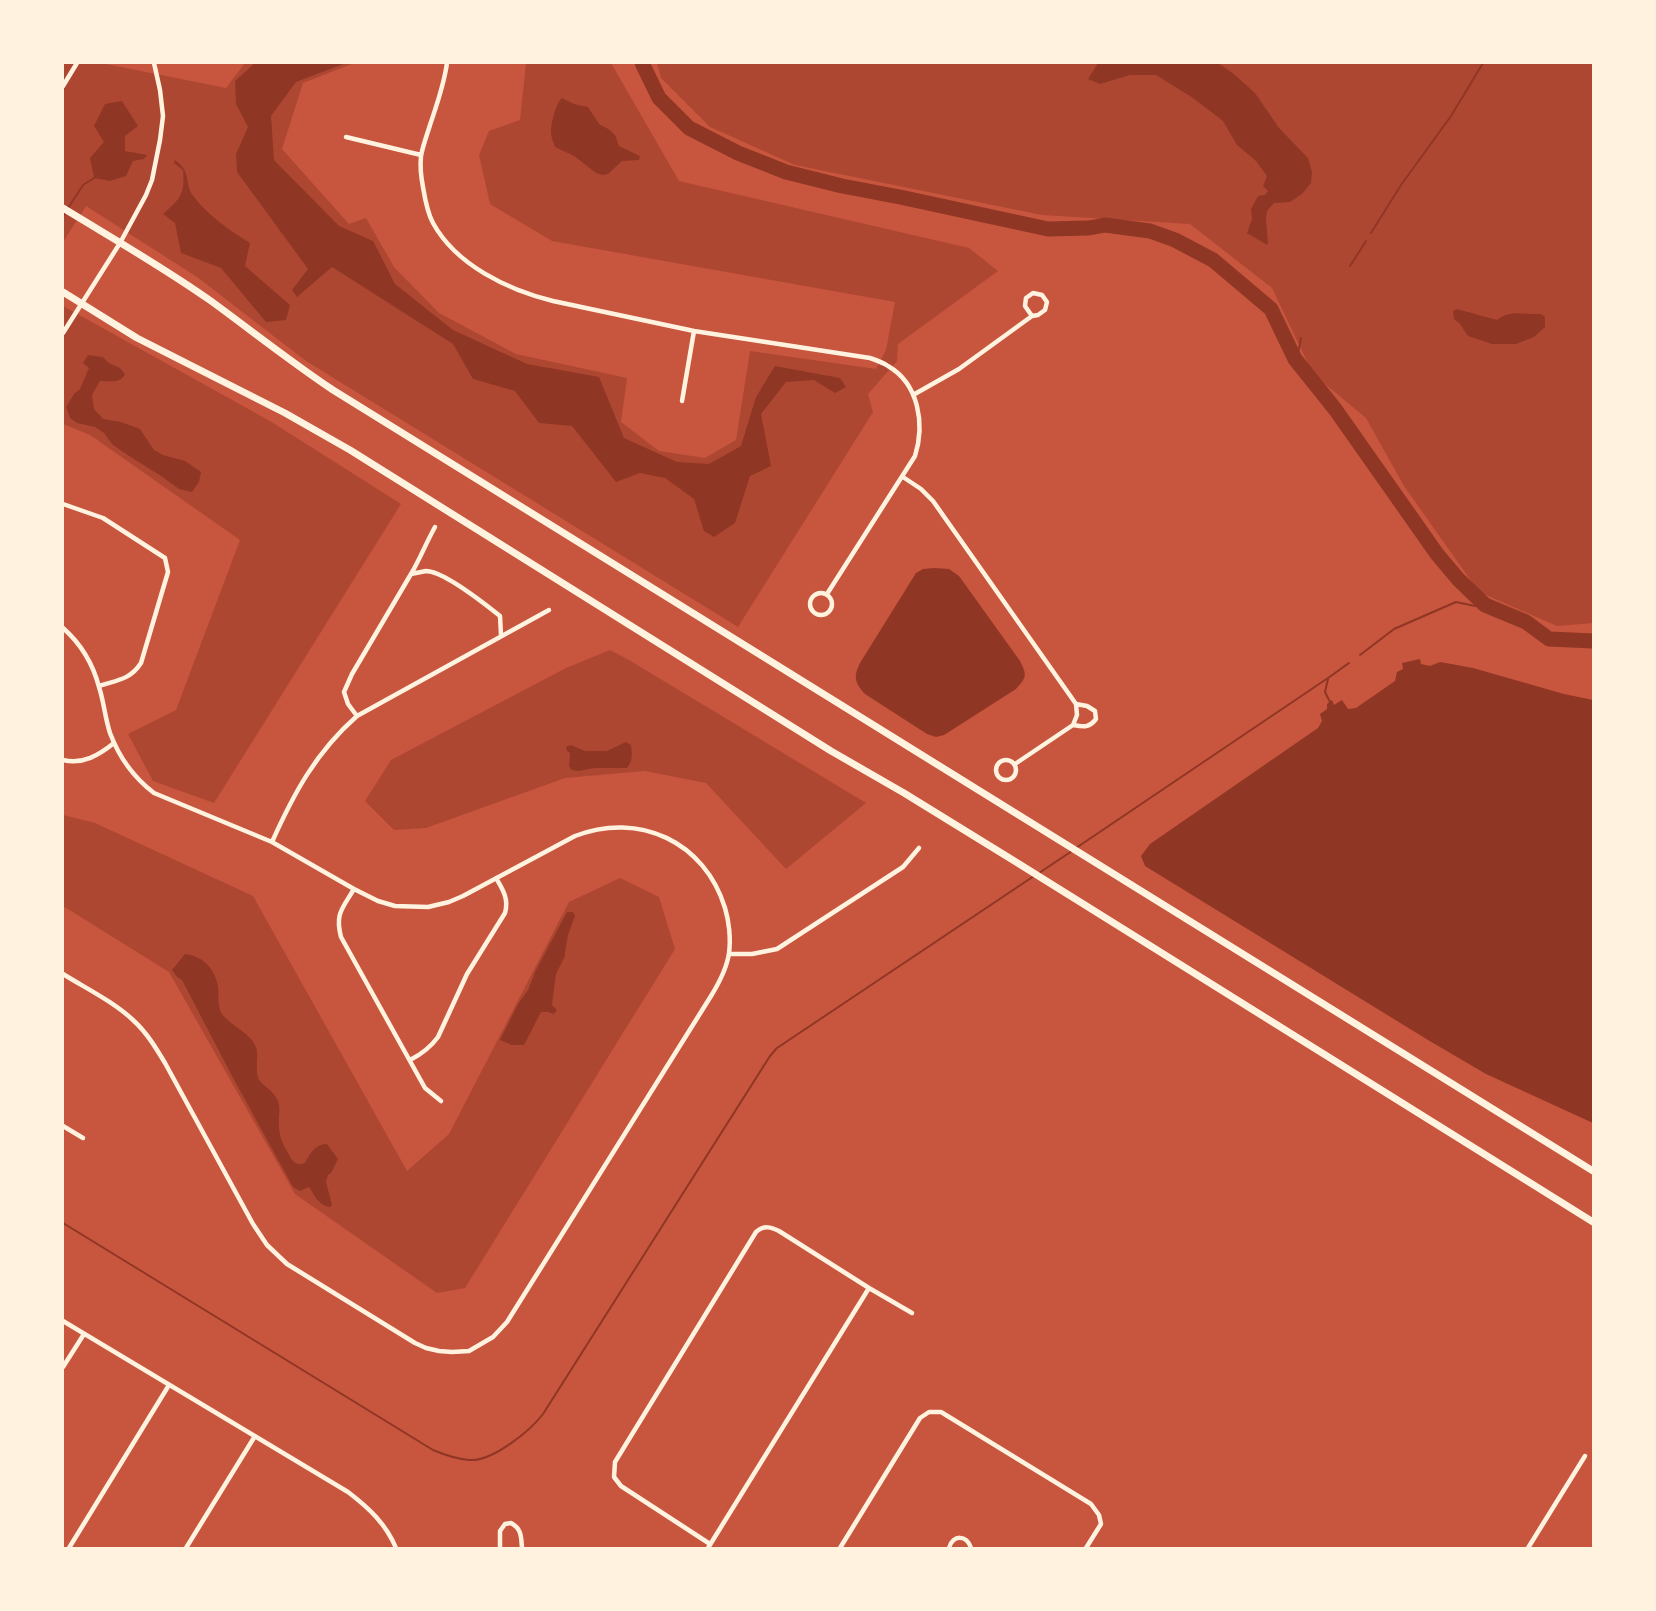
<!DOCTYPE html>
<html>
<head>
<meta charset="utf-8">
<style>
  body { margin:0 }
  #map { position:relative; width:1656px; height:1611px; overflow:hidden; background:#c8553d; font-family:Inter,sans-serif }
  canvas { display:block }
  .frame { position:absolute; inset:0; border:64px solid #fff3e0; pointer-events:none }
</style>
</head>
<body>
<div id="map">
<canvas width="1656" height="1611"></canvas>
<div class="frame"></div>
</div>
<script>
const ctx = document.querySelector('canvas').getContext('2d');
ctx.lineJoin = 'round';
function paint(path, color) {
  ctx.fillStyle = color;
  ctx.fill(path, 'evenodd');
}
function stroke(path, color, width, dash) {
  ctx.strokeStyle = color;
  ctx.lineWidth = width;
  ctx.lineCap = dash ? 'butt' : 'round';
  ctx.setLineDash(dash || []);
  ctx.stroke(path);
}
paint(new Path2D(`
  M 63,63 L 101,63 L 226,88 L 245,63 L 354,63 L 303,83 L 282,149 L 349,224 L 366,218 L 394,267 L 439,313 L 516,354 L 627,378 L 621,422 L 659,451 L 705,458 L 736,440 L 750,351 L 876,369 L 886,350 L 895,302 L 552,241 L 490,204 L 479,155 L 489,131 L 520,120 L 526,63 L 611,63 L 679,181 L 969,248 L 998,271 L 898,344 L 897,361 L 868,394 L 873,412 L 738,627 L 306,361 L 197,277 L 86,206 L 63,242 Z
  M 657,63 L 1593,63 L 1593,623 L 1557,626 L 1479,592 L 1404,486 L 1366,418 L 1313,374 L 1272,288 L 1190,224 L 1042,215 L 795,165 L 710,127 L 661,78 Z
  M 63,306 L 270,421 L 401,504 L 214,803 L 153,781 L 128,734 L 176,710 L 240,540 L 90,435 L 63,424 Z
  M 610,650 L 629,660 L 866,803 L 786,869 L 706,783 L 645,771 L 565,778 L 426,828 L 394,830 L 365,801 L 391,760 L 566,668 Z
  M 63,815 L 95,823 L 253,896 L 407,1171 L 449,1134 L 569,902 L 620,878 L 659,897 L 675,949 L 465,1288 L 437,1293 L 295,1194 L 169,972 L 63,906 Z`), '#ae4732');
paint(new Path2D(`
  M 255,63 L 346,63 L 296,82 L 271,116 L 274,160 L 339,226 L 373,241 L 395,284 L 453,330 L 527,364 L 599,377 L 624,438 L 677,462 L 709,464 L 741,446 L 756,397 L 775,366 L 840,378 L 846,387 L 835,393 L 814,380 L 786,382 L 761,414 L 771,466 L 750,476 L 735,523 L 714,537 L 704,531 L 694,499 L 665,478 L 640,473 L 616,482 L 572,426 L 539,423 L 515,391 L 473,379 L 453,344 L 332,267 L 297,297 L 292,290 L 308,269 L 237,172 L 236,154 L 248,127 L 236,104 L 235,81 Z
  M 1098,63 L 1218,63 L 1234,74 L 1255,93 L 1279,128 L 1308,158 L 1312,172 L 1311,183 L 1302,194 L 1290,202 L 1274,203 L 1267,211 L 1266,219 L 1268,243 L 1267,245 L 1247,233 L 1252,219 L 1251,209 L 1258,196 L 1265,195 L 1268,191 L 1263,186 L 1267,176 L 1256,161 L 1237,145 L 1223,121 L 1193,98 L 1156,75 L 1130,75 L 1100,84 L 1088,79 Z
  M 562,98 L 574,104 L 588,107 L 599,124 L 610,130 L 615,135 L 619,146 L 640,156 L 639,160 L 622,161 L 608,174 L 603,175 L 596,173 L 574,156 L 555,147 C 553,142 551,137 551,132 C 551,123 556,103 562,98 Z
  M 122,101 L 138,126 L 125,136 L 125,151 L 147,155 L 144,159 L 133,161 L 126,176 L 110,181 L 94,178 L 90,158 L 104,142 L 94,126 L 105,104 Z
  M 175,160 C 193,173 183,183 194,197 C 209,216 229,230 250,243 L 245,266 L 290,305 L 286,320 L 266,322 L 221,268 L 181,253 L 175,223 L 163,214 C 181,198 185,194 183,170 L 174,163 Z
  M 1457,309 L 1497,320 C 1510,309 1526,315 1541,314 L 1545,317 L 1545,327 L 1534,337 L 1516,344 L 1492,344 L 1468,336 L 1460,324 L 1454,319 L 1453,311 Z
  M 88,355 L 103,357 L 109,363 L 120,368 L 125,374 C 121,384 109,381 100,381 L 92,395 L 94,409 L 103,419 L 121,422 L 140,429 L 154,450 L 163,455 L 185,461 L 201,472 L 199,482 L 192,492 L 179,489 L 161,476 L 123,452 L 112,444 L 104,433 L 95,427 L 77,423 L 70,418 L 66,407 L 74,394 L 80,389 L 89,368 L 83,363 Z
  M 934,568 L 949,569 L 959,576 L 1020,661 C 1027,675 1027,677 1016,689 L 944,735 L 936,737 L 927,734 L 865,694 C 855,683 853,677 860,663 L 916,573 L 923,569 Z
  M 1420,659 L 1421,664 L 1430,666 L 1440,662 L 1473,668 L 1564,694 L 1593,700 L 1593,1123 L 1486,1074 L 1428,1040 L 1145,866 L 1141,856 L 1150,844 L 1318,728 L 1322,721 L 1320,714 L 1327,709 L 1327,704 L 1332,700 L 1334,705 L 1342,700 L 1348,709 L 1356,708 L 1395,681 L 1397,672 L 1403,669 L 1402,663 Z
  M 626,742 L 631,745 C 632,754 633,761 627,768 L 594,768 L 579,771 L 572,770 L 569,766 L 570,753 L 567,751 L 566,747 L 571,745 L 585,751 L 607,751 Z
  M 567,912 L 573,912 L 575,916 L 568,935 L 565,952 L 565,956 L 556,974 L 552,1005 L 557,1010 L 554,1014 L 548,1012 L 541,1012 L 524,1045 L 512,1045 L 500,1040 L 518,1004 L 528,990 L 536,970 Z
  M 185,954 C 201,956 213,966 217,982 C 220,991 217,1001 220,1010 C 222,1019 243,1030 250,1038 C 263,1052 254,1061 258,1077 C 259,1084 273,1089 278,1101 C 281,1110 278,1118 279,1128 C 280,1138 283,1145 288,1153 C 293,1162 295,1166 305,1163 C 310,1154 315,1144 327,1144 L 338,1159 L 331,1173 L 328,1175 L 326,1182 L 332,1205 L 330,1207 C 318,1205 315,1196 309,1187 L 300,1191 L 293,1187 L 232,1076 L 182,980 L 177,977 L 172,970 Z`), '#8f3625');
stroke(new Path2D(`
  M 63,216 L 83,185 L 94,178
  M 1371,233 L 1401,185 L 1451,116 L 1483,63
  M 1350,266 L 1366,241
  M 1295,359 L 1299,349 L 1301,338
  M 1360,655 L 1394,629 L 1456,602 L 1475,606 L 1485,605
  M 1328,679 L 1325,692 L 1330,702
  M 1076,848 L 1328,678 L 1349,663
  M 1039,873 L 1072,851
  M 63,1223 L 433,1450 C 445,1455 457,1459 469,1460 C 492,1462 530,1431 543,1414 L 770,1056 L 777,1048 L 1034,876`), '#8f3625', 2);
stroke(new Path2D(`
  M 642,63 L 659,98 L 689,128 L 738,153 L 786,172 L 842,186 L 900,197 L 1048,229 L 1089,228 L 1105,225 L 1150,231 L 1175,240 L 1213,260 L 1271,309 L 1295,359 L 1335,409 L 1437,554 L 1458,579 L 1485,605 L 1526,622 L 1549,639 L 1593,641`), '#8f3625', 15);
stroke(new Path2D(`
  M 447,63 C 444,85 437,104 430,125 C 427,135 423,145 421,156 C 420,166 421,177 423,187 C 425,199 427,212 433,223 C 456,265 508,290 553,301 L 694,331 L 870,358 C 876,360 882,362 888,366 C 919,384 925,424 915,456 L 827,594
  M 63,86 L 77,63
  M 346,137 L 421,155
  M 1033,293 L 1042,295 L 1047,302 L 1045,310 L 1038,315 L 1032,316 L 1025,306 L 1026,298 Z
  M 63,333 L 120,243 L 146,195 L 152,180 L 160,140 L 163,116 L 160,90 L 154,63
  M 913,395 L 959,369 L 1032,316
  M 682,401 L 694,331
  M 903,477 L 921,489 L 933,501 L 1076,704 L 1077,715 L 1073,725 L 1015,764
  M 63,504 L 103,518 L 165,558 L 168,572 L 141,663 C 130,680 117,680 99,686
  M 411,574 C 420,559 426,543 435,527
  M810 604a11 11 0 1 1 22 0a11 11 0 1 1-22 0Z
  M 63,628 C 80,643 93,664 99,687 C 104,702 105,718 110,733 C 119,757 133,777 154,793 L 272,842 L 354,889 L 378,901 L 395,906 L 428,907 L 449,902 L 463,896 L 575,836 C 639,811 705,842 725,908 C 729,921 731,939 729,953 C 727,968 719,983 711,996 L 507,1322 L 493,1337 L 469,1351 L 452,1352 L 439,1351 L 426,1348 L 415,1343 L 287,1264 L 267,1245 L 253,1224 L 165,1063 C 156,1048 147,1033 134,1021 C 114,1002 87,989 63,974
  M 357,716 L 348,704 L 344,692 L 352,674 L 411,574 C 416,573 421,572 426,571 C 444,571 485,604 500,616 L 501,635
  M 1073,725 C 1084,727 1089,728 1096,719 L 1095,711 L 1087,706 L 1076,704
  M996 770a10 10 0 1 1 20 0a10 10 0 1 1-20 0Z
  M 63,760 C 83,765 99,755 114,743
  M 272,842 C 294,793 316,752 357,716 L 549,610
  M 354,889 C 342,909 335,914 341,937 L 425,1088 L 441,1101
  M 729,954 L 752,954 L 777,949 L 903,867 L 919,848
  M 410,1060 C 422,1054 430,1048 438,1037 L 467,974 L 505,913 C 509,899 503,890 496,878
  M 63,1126 L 83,1138
  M 63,1321 L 348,1492 C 369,1508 386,1524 396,1548
  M 63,1367 L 84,1334
  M 710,1544 L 621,1486 L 614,1477 L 615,1462 L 756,1232 C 764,1225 771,1227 779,1231 L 869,1288 L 912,1313
  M 69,1548 L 169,1385
  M 186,1548 L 255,1436
  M 500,1548 L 500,1531 L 505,1524 L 511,1523 C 522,1529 521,1537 522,1548
  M 708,1548 L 869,1288
  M 840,1548 L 920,1418 L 929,1412 L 941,1412 L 1091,1504 L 1099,1515 L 1101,1524 L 1086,1548
  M 949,1548 C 953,1534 967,1535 971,1548
  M 1528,1548 L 1585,1456`), '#fff3e0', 4.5);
stroke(new Path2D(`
  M 63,208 C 112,238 163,267 211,301 C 252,331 291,362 333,390 L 1593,1171
  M 63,292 L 137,338 L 285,413 L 350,450 L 831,751 L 904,793 L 1016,862 L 1593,1222`), '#fff3e0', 7);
</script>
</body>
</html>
